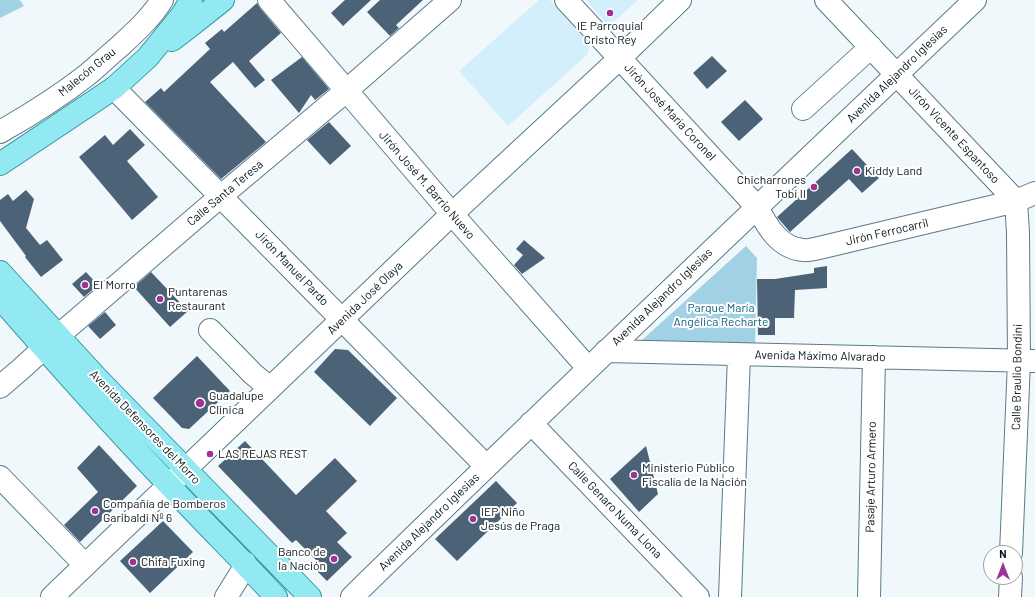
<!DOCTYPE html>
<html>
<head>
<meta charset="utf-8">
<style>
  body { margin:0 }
  #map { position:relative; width:1035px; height:597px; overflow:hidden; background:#f1f8fb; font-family:Barlow,sans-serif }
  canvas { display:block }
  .north { position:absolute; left:983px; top:545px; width:40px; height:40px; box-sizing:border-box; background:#fff; border:1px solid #9da2a4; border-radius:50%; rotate:0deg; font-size:11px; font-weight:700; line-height:16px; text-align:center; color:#09171c }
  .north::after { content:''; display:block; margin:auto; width:14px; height:18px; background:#9e3395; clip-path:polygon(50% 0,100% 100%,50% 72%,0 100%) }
</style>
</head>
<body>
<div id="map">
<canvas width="1035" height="597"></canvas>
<div class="north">N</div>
</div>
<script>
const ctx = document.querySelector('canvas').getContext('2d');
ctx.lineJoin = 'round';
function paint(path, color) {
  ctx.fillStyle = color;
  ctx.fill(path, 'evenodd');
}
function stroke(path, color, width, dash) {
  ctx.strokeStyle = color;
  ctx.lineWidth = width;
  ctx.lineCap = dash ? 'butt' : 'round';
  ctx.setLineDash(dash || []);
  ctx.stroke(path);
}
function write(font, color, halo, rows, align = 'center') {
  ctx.font = font + ' Barlow,sans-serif';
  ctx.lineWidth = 4;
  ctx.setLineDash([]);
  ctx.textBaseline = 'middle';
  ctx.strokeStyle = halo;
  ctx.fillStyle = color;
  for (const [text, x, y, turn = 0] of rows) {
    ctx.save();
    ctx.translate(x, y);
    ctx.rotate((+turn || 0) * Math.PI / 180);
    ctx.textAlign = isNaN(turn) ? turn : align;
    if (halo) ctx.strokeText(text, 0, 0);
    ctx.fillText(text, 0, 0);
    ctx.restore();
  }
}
paint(new Path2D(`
  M 539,0 L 550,0 L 589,44 L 588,54 L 508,126 L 459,71 Z
  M 586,0 L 638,0 L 609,26 Z`), '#d3effb');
paint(new Path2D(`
  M 0,0 L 20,0 L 24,6 L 0,18 Z
  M 746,246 L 757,258 L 755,350 L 641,342 L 642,340 Z`), '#a1d1e5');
paint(new Path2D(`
  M 345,0 L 371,0 L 343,26 L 331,13 Z
  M 380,0 L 423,0 L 396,25 L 399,28 L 390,36 L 367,12 Z
  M 257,3 L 260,8 L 281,33 L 249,61 L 265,80 L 255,88 L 233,62 L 210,82 L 266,142 L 221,179 L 145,102 L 161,88 L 164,92 L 210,49 L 205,43 L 222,29 L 224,32 Z
  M 712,56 L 727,71 L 707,89 L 693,73 Z
  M 302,57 L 329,89 L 315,100 L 311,95 L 299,113 L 271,80 Z
  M 745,100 L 763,119 L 739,141 L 721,122 Z
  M 329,122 L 351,146 L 330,165 L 307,140 Z
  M 130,129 L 145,145 L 127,161 L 158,197 L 132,220 L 79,157 L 105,135 L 113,145 Z
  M 852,149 L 879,178 L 862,193 L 849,179 L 790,232 L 777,217 Z
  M 26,190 L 34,199 L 26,228 L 40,245 L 47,240 L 63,260 L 41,277 L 25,257 L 26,256 L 0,221 L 0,200 L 8,194 L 13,201 Z
  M 524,240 L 545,258 L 522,274 L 514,265 L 523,255 L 516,249 Z
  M 827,266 L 827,288 L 795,290 L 794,318 L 775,318 L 775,335 L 758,335 L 757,279 L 775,279 L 814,273 L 814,268 Z
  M 86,272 L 98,285 L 84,297 L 72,284 Z
  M 151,272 L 188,311 L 170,327 L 134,287 Z
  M 105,312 L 116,325 L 100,339 L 88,326 Z
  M 335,349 L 348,350 L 397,398 L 370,426 L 314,372 Z
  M 197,356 L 230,391 L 189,429 L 182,428 L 153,398 Z
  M 245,441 L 296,495 L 335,458 L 357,481 L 326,511 L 347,533 L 337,542 L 352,557 L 327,581 L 312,566 L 317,561 L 296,540 L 292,543 L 218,466 Z
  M 99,445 L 137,486 L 80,542 L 64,525 L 98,492 L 77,468 Z
  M 646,446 L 658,494 L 639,512 L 610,479 Z
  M 496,481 L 517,503 L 457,561 L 435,539 Z
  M 163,521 L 193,552 L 150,593 L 120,561 Z`), '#4b6277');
const minor = new Path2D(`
  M 269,0 L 452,214 L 588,368
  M 566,0 L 757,207 C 767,226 779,248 803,250 C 808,251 814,249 819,248 L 1016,201 L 1035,193
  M 826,0 L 1016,201 L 1018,233 L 1019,361 L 1011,553
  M 114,88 L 486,466
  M 803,109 L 871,47
  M 0,132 C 30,115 60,96 87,75 C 98,66 108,56 119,47 C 134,33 151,18 162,0
  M 210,330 L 253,374 L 270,388
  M 606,351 L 1035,361
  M 0,387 L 21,369 L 44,348 L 221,196 L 346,91 L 450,0
  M 531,423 L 698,597
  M 0,477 L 85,565
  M 52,597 L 452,214 L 619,59 L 680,0
  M 226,597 L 241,573 L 245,563
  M 352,597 C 558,396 767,198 975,0
  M 730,597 L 739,355
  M 869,597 L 874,357
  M 1010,597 L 1011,577`);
const major = new Path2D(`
  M 172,40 L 189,27 L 223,0
  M 0,164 L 114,88 L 148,57 L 182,15 L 191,0
  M 0,272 L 96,377 L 310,597
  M 0,298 C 55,361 111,424 169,485 C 204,523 241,559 276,597`);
stroke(minor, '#597b8a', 24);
stroke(major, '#3496a2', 24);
stroke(minor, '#fff', 22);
stroke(major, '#93e9f2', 22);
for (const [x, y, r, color] of [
  [610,13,4,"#9e3395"],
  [857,171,4,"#9e3395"],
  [814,187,4,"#9e3395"],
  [85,285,4,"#9e3395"],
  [160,299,4,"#9e3395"],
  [200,403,5,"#9e3395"],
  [210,454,4,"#9e3395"],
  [634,475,4,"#9e3395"],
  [95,511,4,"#9e3395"],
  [473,519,4,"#9e3395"],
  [334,559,4,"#9e3395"],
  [133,562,4,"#9e3395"]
]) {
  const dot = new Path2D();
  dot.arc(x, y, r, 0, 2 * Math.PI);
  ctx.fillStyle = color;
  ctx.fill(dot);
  stroke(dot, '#fff', 1.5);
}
write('12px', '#09171c', '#fff', [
  ["IE Parroquial",610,26,"center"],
  ["Cristo Rey",610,40,"center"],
  ["Kiddy Land",865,171],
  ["Chicharrones",806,180,"right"],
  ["Tobi II",806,194,"right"],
  ["El Morro",93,285],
  ["Puntarenas",168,292],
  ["Restaurant",168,306],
  ["Guadalupe",209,396],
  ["Clinica",209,410],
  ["LAS REJAS REST",218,454],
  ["Ministerio Público",642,468],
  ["Fiscalía de la Nación",642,482],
  ["Compañía de Bomberos",103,504],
  ["Garibaldi Nº 6",103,518],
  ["IEP Niño",481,512],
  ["Jesús de Praga",481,526],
  ["Banco de",326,552,"right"],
  ["la Nación",326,566,"right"],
  ["Chifa Fuxing",141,562]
], 'left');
write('12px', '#09171c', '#fff', [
  ["Malecón Grau",87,72,-39],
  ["Avenida Alejandro Iglesias",897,74,-44],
  ["Jirón José María Coronel",670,112,47],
  ["Jirón Vicente Espantoso",954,135,47],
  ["Jirón José M. Barrio Nuevo",427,185,49],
  ["Calle Santa Teresa",225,193,-40],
  ["Jirón Ferrocarril",887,232,-13],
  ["Jirón Manuel Pardo",292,268,46],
  ["Avenida Alejandro Iglesias",662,297,-44],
  ["Avenida José Olaya",365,298,-44],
  ["Avenida Máximo Alvarado",820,356,1],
  ["Calle Braulio Bondini",1017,377,-89],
  ["Avenida Defensores del Morro",145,427,46],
  ["Pasaje Arturo Armero",871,477,-89],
  ["Calle Genaro Numa Llona",615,510,46],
  ["Avenida Alejandro Iglesias",429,522,-44]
]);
write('12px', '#105e77', '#fff', [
  ["Parque María",721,308],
  ["Angélica Recharte",721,322]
]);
</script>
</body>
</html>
